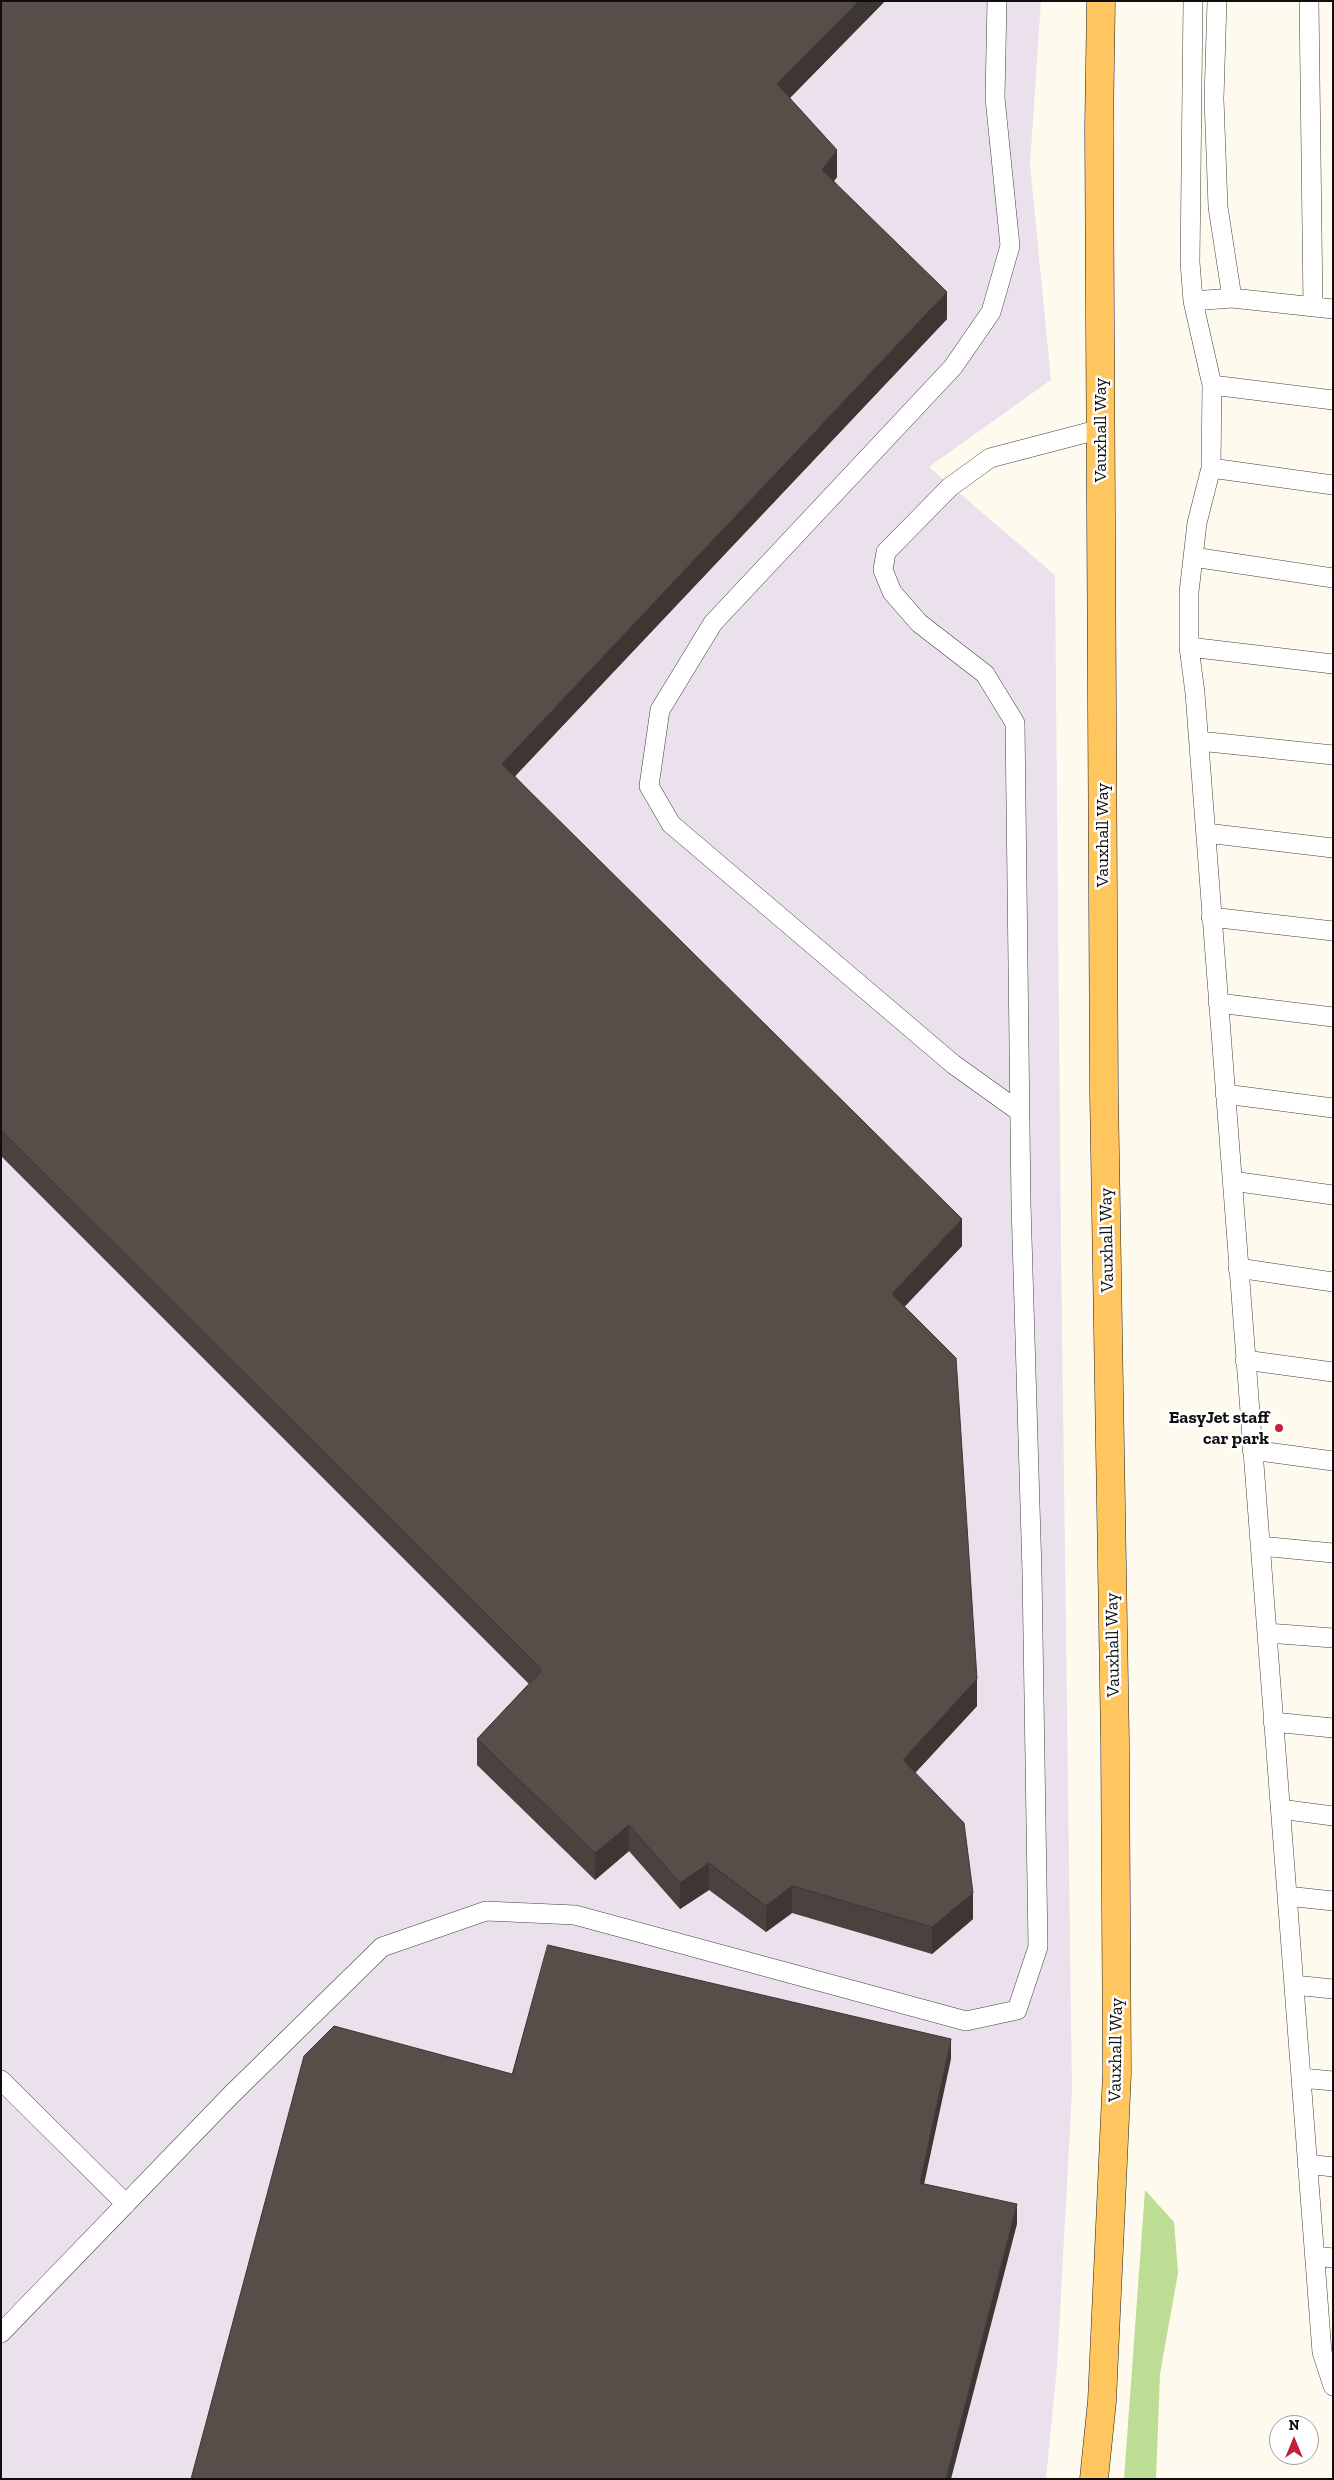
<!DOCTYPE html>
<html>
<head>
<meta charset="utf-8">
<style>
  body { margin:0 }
  #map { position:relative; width:1334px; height:2480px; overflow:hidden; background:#fffaee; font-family:"Zilla Slab",serif }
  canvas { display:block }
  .frame { position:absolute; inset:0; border:2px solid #0e0e0e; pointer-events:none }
  .north { position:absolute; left:1269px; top:2415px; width:50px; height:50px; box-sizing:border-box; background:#fff; border:1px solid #9f9f9f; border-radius:50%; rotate:0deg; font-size:14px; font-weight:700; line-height:20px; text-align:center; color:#0e0e0e }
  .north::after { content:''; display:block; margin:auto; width:18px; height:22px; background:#c51f3a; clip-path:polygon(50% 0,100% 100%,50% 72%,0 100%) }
</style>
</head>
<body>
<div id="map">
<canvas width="1334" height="2480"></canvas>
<div class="frame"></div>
<div class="north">N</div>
</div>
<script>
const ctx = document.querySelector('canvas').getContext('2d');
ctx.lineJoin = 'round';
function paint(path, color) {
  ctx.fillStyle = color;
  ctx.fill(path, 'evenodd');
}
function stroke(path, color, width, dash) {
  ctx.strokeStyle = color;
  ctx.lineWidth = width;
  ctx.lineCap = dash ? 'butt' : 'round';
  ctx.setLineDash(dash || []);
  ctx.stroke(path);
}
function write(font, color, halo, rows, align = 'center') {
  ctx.font = font + ' "Zilla Slab",serif';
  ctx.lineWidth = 5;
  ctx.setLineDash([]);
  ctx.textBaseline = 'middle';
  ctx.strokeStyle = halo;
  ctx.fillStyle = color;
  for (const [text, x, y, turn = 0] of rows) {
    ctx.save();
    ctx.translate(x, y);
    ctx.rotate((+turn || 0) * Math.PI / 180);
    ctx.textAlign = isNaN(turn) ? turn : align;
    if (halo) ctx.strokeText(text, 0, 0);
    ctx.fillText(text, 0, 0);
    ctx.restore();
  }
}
paint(new Path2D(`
  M 1,1 L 1041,1 L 1030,164 L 1051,380 L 929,467 L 1055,575 L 1061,1247 L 1072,2093 L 1057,2367 L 1046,2479 L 1,2479 Z`), '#eae1ed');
paint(new Path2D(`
  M 1145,2190 L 1174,2222 L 1178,2273 L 1160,2374 L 1156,2479 L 1124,2479 Z`), '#bddd94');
const lane = new Path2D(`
  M 997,1 L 995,98 L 1010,246 L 991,312 L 953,367 L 713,623 L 660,710 L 649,786 L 671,824 L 953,1064 L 1020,1112
  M 1193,1 L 1190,262 L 1193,301 L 1212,385 L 1211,468 L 1197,523 L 1189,592 L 1189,647 L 1195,693 L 1322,2352 L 1333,2386
  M 1217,1 L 1214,99 L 1218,207 L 1232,298
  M 1309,1 L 1313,307
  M 1193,301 L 1232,298 L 1333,309
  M 1212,385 L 1333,400
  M 1211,468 L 1333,485
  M 1193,557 L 1333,578
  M 1189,647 L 1333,664
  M 1199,741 L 1333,755
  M 1206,833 L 1333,848
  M 1211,917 L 1333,931
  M 1218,1003 L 1333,1017
  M 1225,1094 L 1333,1108
  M 1232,1181 L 1333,1195
  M 1238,1268 L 1333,1282
  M 1245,1360 L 1333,1372
  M 1252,1450 L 1333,1461
  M 1260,1546 L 1333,1553
  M 1267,1633 L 1333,1638
  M 1273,1722 L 1333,1728
  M 1280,1809 L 1333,1816
  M 1287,1896 L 1333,1901
  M 1294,1985 L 1333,1989
  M 1301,2078 L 1333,2081
  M 1,2080 L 126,2204
  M 1307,2164 L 1333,2167
  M 1315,2256 L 1333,2258
  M 1,2333 L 231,2095 L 382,1947 L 486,1911 L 575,1915 L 966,2021 L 1017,2010 L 1038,1947 L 1032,1572 L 1021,1204 L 1015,723 L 985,674 L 919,623 L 892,592 L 883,570 L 886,552 L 950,487 L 990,458 L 1101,429`);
const primary = new Path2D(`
  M 1094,2479 L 1102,2401 L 1117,2073 L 1115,1742 L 1104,1093 L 1099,127 L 1101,1`);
stroke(lane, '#414141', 20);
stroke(primary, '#1f1f1f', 29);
stroke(lane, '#fff', 19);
stroke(primary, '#ffc55e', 28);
paint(new Path2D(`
  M 1,1 L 885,1 L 790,98 L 837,177 L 834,181 L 947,319 L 515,776 L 962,1246 L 905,1306 L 977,1706 L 915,1773 L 973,1919 L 932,1954 L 792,1913 L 766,1932 L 709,1890 L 680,1909 L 629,1851 L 595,1880 L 477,1765 L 477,1739 L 529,1684 L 1,1156 Z`), '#4b423f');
paint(new Path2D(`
  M 859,1 L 885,1 L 777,111 L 777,84 Z
  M 837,150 L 837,177 L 822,196 L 822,170 Z
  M 947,292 L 947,319 L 502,790 L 502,764 Z
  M 962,1219 L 962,1246 L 892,1320 L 892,1294 Z
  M 977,1679 L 977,1706 L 903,1786 L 903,1760 Z
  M 629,1825 L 629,1851 L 595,1880 L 595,1853 Z
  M 709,1863 L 709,1890 L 680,1909 L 680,1883 Z
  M 792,1886 L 792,1913 L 766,1932 L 766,1906 Z
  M 973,1893 L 973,1919 L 932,1954 L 932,1927 Z
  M 951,2039 L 951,2059 L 920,2203 L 920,2183 Z
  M 1017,2204 L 1017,2224 L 951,2479 L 946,2479 Z`), '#3d3633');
const building = new Path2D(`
  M 1,1 L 859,1 L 777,84 L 837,150 L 822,170 L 947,292 L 502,764 L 962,1219 L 892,1294 L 956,1358 L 977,1679 L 903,1760 L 964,1823 L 973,1893 L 932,1927 L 792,1886 L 766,1906 L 709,1863 L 680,1883 L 629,1825 L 595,1853 L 477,1739 L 542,1670 L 1,1130 Z
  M 548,1945 L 951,2039 L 920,2183 L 1017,2204 L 946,2479 L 191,2479 L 304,2056 L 334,2026 L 512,2074 Z`);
paint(building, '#574d49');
stroke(building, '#3d3633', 1);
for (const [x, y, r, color] of [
  [1279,1428,5,"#c51f3a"]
]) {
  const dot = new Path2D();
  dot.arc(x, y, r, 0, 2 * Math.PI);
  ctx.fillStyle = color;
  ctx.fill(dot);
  stroke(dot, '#fff', 2);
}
write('18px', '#0e0e0e', '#fff', [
  ["Vauxhall Way",1101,430,-90],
  ["Vauxhall Way",1103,835,-90],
  ["Vauxhall Way",1107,1240,-91],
  ["Vauxhall Way",1113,1645,-91],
  ["Vauxhall Way",1116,2050,-89]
]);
write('bold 18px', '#0e0e0e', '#fff', [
  ["EasyJet staff",1269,1418],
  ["car park",1269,1439]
], 'right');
</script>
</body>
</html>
